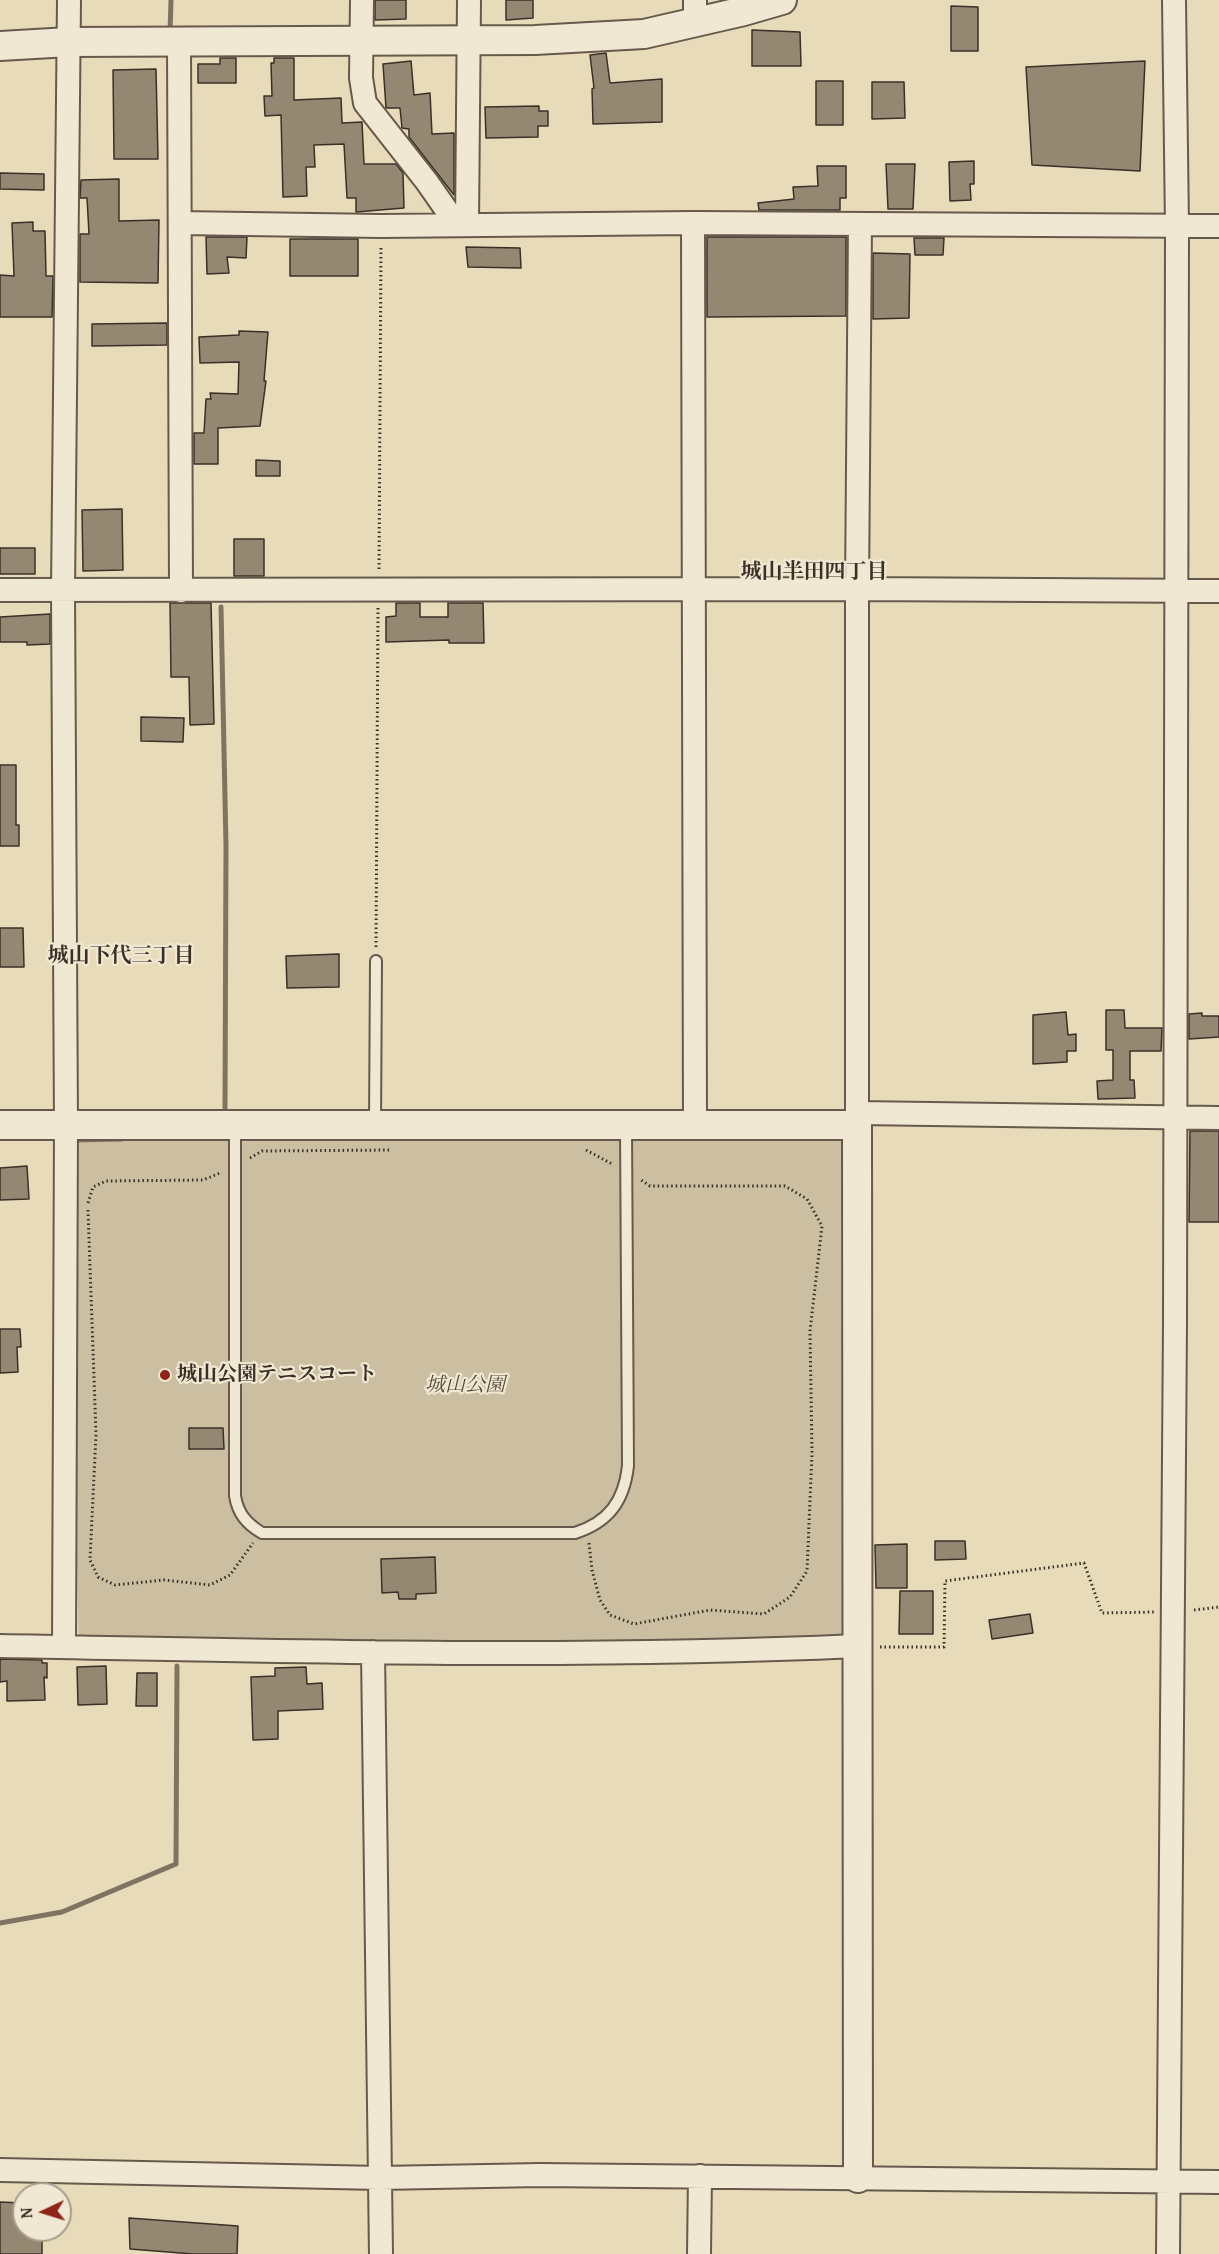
<!DOCTYPE html>
<html>
<head>
<meta charset="utf-8">
<style>
  body { margin:0 }
  #map { position:relative; width:1219px; height:2254px; overflow:hidden; background:#e8dbba; font-family:"Gentium Book Plus",serif }
  canvas { display:block }
  .north { position:absolute; left:12px; top:2182px; width:60px; height:60px; box-sizing:border-box; background:#f0e8d2; border:2px solid #a89e8e; border-radius:50%; rotate:266deg; font-size:16px; font-weight:700; line-height:24px; text-align:center; color:#3c2f27 }
  .north::after { content:''; display:block; margin:auto; width:21px; height:27px; background:#8f2418; clip-path:polygon(50% 0,100% 100%,50% 72%,0 100%) }
</style>
</head>
<body>
<div id="map">
<canvas width="1219" height="2254"></canvas>
<div class="north">N</div>
</div>
<script>
const ctx = document.querySelector('canvas').getContext('2d');
ctx.lineJoin = 'round';
function paint(path, color) {
  ctx.fillStyle = color;
  ctx.fill(path, 'evenodd');
}
function stroke(path, color, width, dash) {
  ctx.strokeStyle = color;
  ctx.lineWidth = width;
  ctx.lineCap = dash ? 'butt' : 'round';
  ctx.setLineDash(dash || []);
  ctx.stroke(path);
}
function write(font, color, halo, rows, align = 'center') {
  ctx.font = font + ' "Gentium Book Plus","Noto Serif JP",serif';
  ctx.lineWidth = 4.5;
  ctx.setLineDash([]);
  ctx.textBaseline = 'middle';
  ctx.strokeStyle = halo;
  ctx.fillStyle = color;
  for (const [text, x, y, turn = 0] of rows) {
    ctx.save();
    ctx.translate(x, y);
    ctx.rotate((+turn || 0) * Math.PI / 180);
    ctx.textAlign = isNaN(turn) ? turn : align;
    if (halo) ctx.strokeText(text, 0, 0);
    ctx.fillText(text, 0, 0);
    ctx.restore();
  }
}
paint(new Path2D(`
  M 66,1124 L 857,1125 L 857,1646 L 79,1647 Z`), '#cbbea1');
stroke(new Path2D(`
  M 170,33 L 171,0
  M 221,607 L 226,846 L 225,1108
  M 74,1143 L 74,1140 L 122,1139
  M 0,1923 L 62,1912 L 176,1864 L 177,1666`), '#807361', 5);
const building = new Path2D(`
  M 375,0 L 406,0 L 406,19 L 375,20 Z
  M 506,0 L 533,0 L 533,18 L 506,20 Z
  M 951,6 L 978,7 L 978,51 L 951,51 Z
  M 752,30 L 800,32 L 801,66 L 752,66 Z
  M 606,53 L 610,83 L 662,79 L 662,122 L 593,124 L 592,89 L 594,88 L 590,55 Z
  M 220,58 L 236,58 L 236,83 L 198,83 L 198,64 L 220,64 Z
  M 274,58 L 294,58 L 294,100 L 341,98 L 342,123 L 362,122 L 364,164 L 396,164 L 403,173 L 404,208 L 356,212 L 356,198 L 347,198 L 344,144 L 314,145 L 315,167 L 306,167 L 307,196 L 283,197 L 281,115 L 265,116 L 264,96 L 272,96 L 271,63 L 274,63 Z
  M 411,61 L 414,95 L 430,93 L 432,134 L 454,133 L 454,195 L 409,137 L 409,129 L 402,128 L 400,108 L 386,108 L 383,64 Z
  M 1145,61 L 1140,171 L 1032,165 L 1026,67 Z
  M 156,69 L 158,159 L 114,159 L 113,70 Z
  M 816,81 L 843,81 L 843,125 L 816,125 Z
  M 872,82 L 904,82 L 905,118 L 872,119 Z
  M 539,106 L 539,111 L 548,111 L 548,126 L 538,126 L 538,137 L 486,138 L 485,107 Z
  M 974,161 L 974,184 L 970,184 L 971,200 L 950,201 L 949,162 Z
  M 886,164 L 915,164 L 913,209 L 888,209 Z
  M 817,166 L 846,166 L 846,198 L 840,198 L 840,210 L 759,210 L 758,203 L 794,199 L 793,187 L 818,186 Z
  M 0,173 L 44,174 L 44,190 L 0,189 Z
  M 119,179 L 119,221 L 159,220 L 158,283 L 80,282 L 80,234 L 89,234 L 87,198 L 80,198 L 81,180 Z
  M 33,222 L 33,231 L 45,231 L 46,276 L 53,276 L 52,317 L 0,317 L 0,275 L 14,276 L 12,223 Z
  M 206,237 L 247,237 L 246,258 L 227,257 L 229,273 L 207,274 Z
  M 707,237 L 846,237 L 846,316 L 707,317 Z
  M 914,238 L 944,238 L 943,255 L 915,255 Z
  M 290,239 L 358,239 L 358,276 L 290,276 Z
  M 466,247 L 520,248 L 521,268 L 468,267 Z
  M 873,253 L 910,254 L 909,318 L 873,319 Z
  M 167,323 L 167,345 L 92,346 L 92,324 Z
  M 239,331 L 268,332 L 264,381 L 266,381 L 260,426 L 218,428 L 218,464 L 194,464 L 194,433 L 204,433 L 206,399 L 211,399 L 210,393 L 238,394 L 239,362 L 200,363 L 199,337 L 239,335 Z
  M 256,460 L 280,461 L 280,476 L 256,476 Z
  M 122,509 L 123,570 L 83,571 L 82,510 Z
  M 234,539 L 264,539 L 264,576 L 234,576 Z
  M 0,548 L 35,548 L 35,574 L 0,574 Z
  M 170,603 L 211,603 L 214,724 L 190,725 L 189,677 L 171,677 Z
  M 396,603 L 420,603 L 420,617 L 448,617 L 448,603 L 483,603 L 484,643 L 449,643 L 449,640 L 386,642 L 386,617 L 396,616 Z
  M 50,614 L 50,644 L 27,645 L 27,642 L 0,642 L 0,617 Z
  M 141,717 L 184,718 L 183,742 L 141,741 Z
  M 0,765 L 16,765 L 16,825 L 19,825 L 19,846 L 0,846 Z
  M 0,928 L 23,928 L 24,967 L 0,967 Z
  M 339,954 L 339,987 L 287,988 L 286,956 Z
  M 1106,1010 L 1124,1010 L 1125,1028 L 1162,1028 L 1161,1051 L 1130,1051 L 1130,1080 L 1134,1080 L 1135,1098 L 1098,1099 L 1097,1081 L 1113,1080 L 1113,1050 L 1106,1050 Z
  M 1066,1012 L 1068,1035 L 1076,1034 L 1076,1051 L 1067,1051 L 1067,1062 L 1033,1064 L 1033,1015 Z
  M 1202,1013 L 1202,1016 L 1219,1016 L 1219,1037 L 1189,1039 L 1189,1014 Z
  M 1190,1131 L 1219,1131 L 1219,1222 L 1189,1222 Z
  M 27,1166 L 29,1199 L 0,1200 L 0,1168 Z
  M 0,1329 L 20,1329 L 21,1347 L 17,1347 L 18,1372 L 0,1373 Z
  M 189,1428 L 223,1428 L 224,1449 L 189,1449 Z
  M 935,1541 L 965,1541 L 966,1559 L 935,1560 Z
  M 907,1544 L 907,1588 L 876,1588 L 875,1545 Z
  M 435,1557 L 436,1593 L 416,1594 L 416,1599 L 399,1599 L 398,1592 L 382,1593 L 381,1559 Z
  M 900,1591 L 933,1591 L 933,1634 L 899,1634 Z
  M 1030,1614 L 1033,1633 L 992,1639 L 989,1620 Z
  M 0,1659 L 42,1660 L 42,1663 L 47,1663 L 47,1678 L 44,1677 L 45,1700 L 7,1701 L 7,1681 L 0,1682 Z
  M 106,1666 L 107,1704 L 78,1705 L 77,1667 Z
  M 306,1667 L 307,1684 L 322,1683 L 323,1709 L 278,1711 L 278,1739 L 253,1740 L 251,1677 L 275,1676 L 275,1668 Z
  M 137,1673 L 157,1673 L 157,1706 L 136,1706 Z
  M 0,2202 L 24,2203 L 24,2230 L 42,2230 L 42,2254 L 0,2254 Z
  M 129,2218 L 238,2226 L 237,2254 L 193,2254 L 130,2249 Z`);
paint(building, '#958873');
stroke(building, '#3c2f27', 1.5);
const service = new Path2D(`
  M 235,1125 L 235,1496 C 238,1514 247,1524 262,1533 L 575,1533 C 609,1522 624,1501 628,1466 L 626,1127
  M 375,1125 L 376,961`);
const minor = new Path2D(`
  M 362,0 L 361,78 L 365,103 L 427,182 L 457,225
  M 695,0 L 695,23
  M 179,41 L 181,591
  M 180,223 L 381,226 L 693,223 L 1219,226
  M 693,223 L 695,1125
  M 467,225 L 469,0
  M 0,590 L 857,589 L 1219,591
  M 858,1113 L 1219,1118
  M 857,1125 L 857,589 L 860,224
  M 0,1646 C 286,1651 572,1659 857,1646
  M 64,1647 L 66,1124 L 63,591 L 69,0
  M 373,1652 L 381,2254
  M 0,2170 L 380,2178 L 540,2175 L 1219,2182
  M 699,2254 L 700,2176
  M 1168,2254 L 1175,1323 L 1177,227 L 1174,0`);
const tertiary = new Path2D(`
  M 0,46 L 69,42 L 535,40 L 644,34 L 744,11 L 782,0
  M 0,1125 L 857,1125 L 858,2178`);
stroke(service, '#675a4c', 14);
stroke(minor, '#675a4c', 26);
stroke(tertiary, '#675a4c', 32);
stroke(new Path2D(`
  M 379,569 L 381,245
  M 376,947 L 378,608
  M 586,1150 L 612,1164
  M 250,1158 L 262,1151 L 391,1150
  M 88,1203 L 93,1187 L 106,1181 L 203,1180 L 220,1173
  M 88,1210 L 96,1434 L 90,1560 L 98,1577 L 115,1585 L 164,1580 L 210,1585 L 230,1575 L 253,1543
  M 589,1543 L 592,1570 L 600,1600 L 610,1615 L 634,1624 L 710,1610 L 764,1614 L 790,1597 L 807,1571 L 812,1453 L 810,1331 L 822,1226 L 807,1199 L 785,1186 L 650,1186 L 641,1180
  M 1194,1610 L 1219,1607
  M 880,1647 L 944,1647 L 945,1581 L 1084,1563 L 1102,1613 L 1154,1612`), '#3c2f27', 3, [1.5, 3]);
stroke(service, '#f0e8d2', 10);
stroke(minor, '#f0e8d2', 22);
stroke(tertiary, '#f0e8d2', 28);
for (const [x, y, r, color] of [
  [165,1375,6,"#8f2418"]
]) {
  const dot = new Path2D();
  dot.arc(x, y, r, 0, 2 * Math.PI);
  ctx.fillStyle = color;
  ctx.fill(dot);
  stroke(dot, '#f0e8d2', 2);
}
write('bold 20px', '#3c2f27', '#f0e8d2', [
  ["城山公園テニスコート",177,1375]
], 'left');
write('italic 20px', '#594c3f', '#f0e8d2', [
  ["城山公園",465,1386]
]);
write('bold 21px', '#3c2f27', '#f0e8d2', [
  ["城山半田四丁目",814,573],
  ["城山下代三丁目",121,957]
]);
</script>
</body>
</html>
